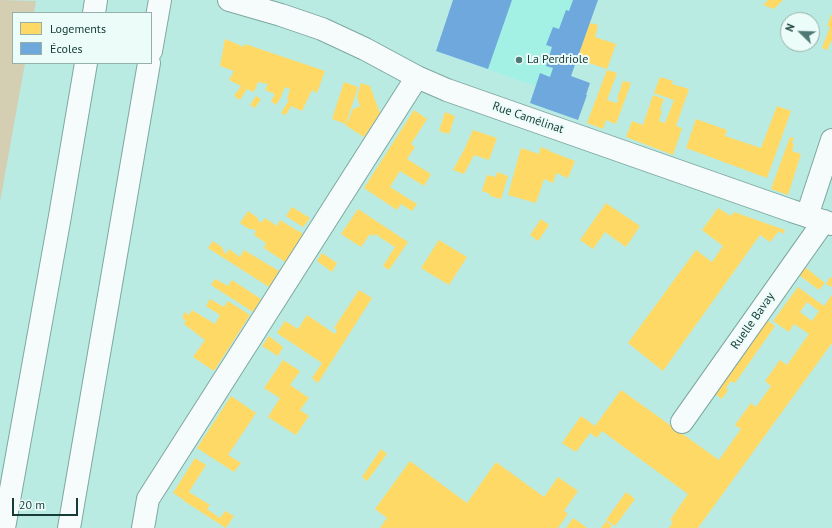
<!DOCTYPE html>
<html>
<head>
<meta charset="utf-8">
<style>
  body { margin:0 }
  #map { position:relative; width:832px; height:528px; overflow:hidden; background:#baebe3; font-family:"PT Sans",sans-serif }
  canvas { display:block }
  .legend { position:absolute; left:12px; top:12px; width:140px; height:52px; box-sizing:border-box; background:#ecfcf9; border:1px solid #96afab; margin:0; padding:5px 7px; list-style:none; font-size:12px; color:#163c37 }
  .legend li { display:flex; align-items:center; gap:8px; height:20px }
  .legend b { width:20px; border:1px solid #96afab }
  .north { position:absolute; left:780px; top:12px; width:40px; height:40px; box-sizing:border-box; background:#ecfcf9; border:1px solid #96afab; border-radius:50%; rotate:293deg; font-size:11px; font-weight:700; line-height:16px; text-align:center; color:#163c37 }
  .north::after { content:''; display:block; margin:auto; width:14px; height:18px; background:#4f7973; clip-path:polygon(50% 0,100% 100%,50% 72%,0 100%) }
  .scale { position:absolute; left:12px; top:498px; width:66px; height:18px; box-sizing:border-box; border:2px solid #163c37; border-top:0; padding-left:5px; font-size:12px; line-height:14px; white-space:nowrap; color:#163c37; -webkit-text-stroke:3px #ecfcf9; paint-order:stroke }
</style>
</head>
<body>
<div id="map">
<canvas width="832" height="528"></canvas>
<ul class="legend">
<li><b style="height:11px;background:#ffd966"></b>Logements</li>
<li><b style="height:11px;background:#6fa8dc"></b>Écoles</li>
</ul>
<div class="north">N</div>
<div class="scale">20 m</div>
</div>
<script>
const ctx = document.querySelector('canvas').getContext('2d');
ctx.lineJoin = 'round';
function paint(path, color) {
  ctx.fillStyle = color;
  ctx.fill(path, 'evenodd');
}
function stroke(path, color, width, dash) {
  ctx.strokeStyle = color;
  ctx.lineWidth = width;
  ctx.lineCap = dash ? 'butt' : 'round';
  ctx.setLineDash(dash || []);
  ctx.stroke(path);
}
function write(font, color, halo, rows, align = 'center') {
  ctx.font = font + ' "PT Sans",sans-serif';
  ctx.lineWidth = 4;
  ctx.setLineDash([]);
  ctx.textBaseline = 'middle';
  ctx.strokeStyle = halo;
  ctx.fillStyle = color;
  for (const [text, x, y, turn = 0] of rows) {
    ctx.save();
    ctx.translate(x, y);
    ctx.rotate((+turn || 0) * Math.PI / 180);
    ctx.textAlign = isNaN(turn) ? turn : align;
    if (halo) ctx.strokeText(text, 0, 0);
    ctx.fillText(text, 0, 0);
    ctx.restore();
  }
}
paint(new Path2D(`
  M 454,0 L 598,0 L 558,113 L 530,103 L 535,86 L 436,51 Z`), '#a3f1e5');
paint(new Path2D(`
  M 0,0 L 36,1 L 34,13 L 13,13 L 13,63 L 25,63 L 0,202 Z`), '#d4ceb2');
paint(new Path2D(`
  M 768,0 L 783,0 L 774,9 L 763,5 Z
  M 832,13 L 832,40 L 827,50 L 822,48 L 830,27 L 827,26 Z
  M 590,23 L 598,25 L 595,37 L 616,44 L 607,69 L 577,59 Z
  M 225,39 L 244,47 L 245,44 L 325,71 L 317,93 L 312,90 L 302,111 L 291,106 L 286,115 L 281,113 L 289,100 L 287,99 L 290,89 L 285,87 L 281,97 L 276,105 L 271,101 L 275,94 L 265,90 L 268,84 L 258,82 L 254,92 L 247,89 L 240,100 L 234,96 L 241,86 L 229,80 L 234,71 L 220,66 Z
  M 607,70 L 617,73 L 607,100 L 617,103 L 619,100 L 617,99 L 623,81 L 631,83 L 616,124 L 606,120 L 603,129 L 587,123 Z
  M 660,77 L 673,81 L 672,84 L 689,89 L 676,126 L 682,128 L 673,155 L 626,137 L 632,121 L 643,125 L 653,95 L 664,99 L 660,110 L 662,111 L 659,121 L 665,123 L 674,100 L 654,93 Z
  M 344,82 L 358,87 L 346,124 L 349,119 L 353,109 L 360,106 L 357,97 L 361,83 L 370,86 L 380,113 L 364,137 L 345,125 L 346,124 L 332,119 Z
  M 256,96 L 261,99 L 255,108 L 250,105 Z
  M 777,106 L 791,111 L 767,178 L 686,148 L 696,119 L 727,130 L 725,136 L 761,148 Z
  M 414,110 L 427,119 L 411,144 L 415,147 L 407,159 L 431,174 L 424,186 L 400,171 L 390,187 L 417,204 L 412,211 L 401,204 L 397,210 L 364,188 Z
  M 445,112 L 455,116 L 449,134 L 439,131 Z
  M 473,130 L 497,138 L 489,160 L 474,155 L 464,174 L 453,170 L 464,150 Z
  M 790,137 L 794,138 L 792,143 L 794,144 L 792,151 L 801,154 L 788,195 L 771,189 Z
  M 541,147 L 549,150 L 549,151 L 575,161 L 568,178 L 556,173 L 553,183 L 544,179 L 536,203 L 508,195 L 521,148 L 539,154 Z
  M 497,172 L 508,176 L 501,199 L 490,196 L 490,194 L 482,191 L 487,175 L 496,177 Z
  M 606,203 L 640,226 L 626,247 L 605,232 L 593,249 L 580,240 Z
  M 292,207 L 310,218 L 303,227 L 286,216 Z
  M 718,208 L 731,216 L 734,212 L 785,230 L 783,234 L 779,231 L 770,242 L 760,235 L 663,371 L 628,343 L 696,250 L 712,262 L 723,246 L 702,230 Z
  M 358,209 L 408,242 L 389,270 L 383,266 L 395,247 L 375,234 L 373,236 L 370,234 L 361,247 L 341,234 Z
  M 248,211 L 258,218 L 258,221 L 262,222 L 265,218 L 277,226 L 280,220 L 303,234 L 285,262 L 264,248 L 266,243 L 254,235 L 256,231 L 253,229 L 249,229 L 240,223 Z
  M 541,219 L 549,225 L 538,241 L 530,235 Z
  M 439,240 L 467,257 L 449,285 L 421,268 Z
  M 213,241 L 223,248 L 223,251 L 226,254 L 229,249 L 240,257 L 244,250 L 279,271 L 269,287 L 208,248 Z
  M 322,253 L 337,263 L 332,272 L 317,261 Z
  M 805,267 L 825,283 L 819,290 L 799,275 Z
  M 830,277 L 832,278 L 832,286 L 831,287 L 826,284 Z
  M 215,279 L 228,286 L 232,280 L 261,299 L 253,312 L 211,285 Z
  M 798,287 L 824,306 L 832,295 L 832,343 L 698,528 L 669,528 L 673,522 L 670,520 L 688,494 L 602,431 L 597,438 L 590,433 L 576,452 L 562,443 L 581,416 L 595,426 L 621,390 L 719,460 L 741,429 L 735,425 L 751,403 L 756,407 L 771,386 L 765,381 L 780,360 L 787,365 L 809,334 L 794,324 L 789,332 L 773,321 ZM 807,302 L 819,311 L 812,321 L 800,312 Z
  M 359,290 L 372,298 L 318,383 L 312,378 L 322,363 L 277,333 L 285,321 L 298,329 L 307,315 L 335,334 L 337,330 L 334,328 Z
  M 210,299 L 224,307 L 228,301 L 250,315 L 214,371 L 193,357 L 205,340 L 184,324 L 186,320 L 182,318 L 185,312 L 189,315 L 192,310 L 215,324 L 220,315 L 206,306 Z
  M 767,320 L 775,326 L 735,383 L 731,381 L 726,388 L 728,390 L 722,399 L 715,394 Z
  M 269,336 L 283,347 L 278,356 L 262,346 Z
  M 283,360 L 300,371 L 290,385 L 309,398 L 300,410 L 309,416 L 296,435 L 268,417 L 280,398 L 264,388 Z
  M 231,396 L 256,413 L 228,455 L 241,463 L 234,472 L 197,448 Z
  M 381,449 L 387,454 L 367,481 L 362,477 Z
  M 195,458 L 206,465 L 189,492 L 210,505 L 207,509 L 220,518 L 225,511 L 234,516 L 226,528 L 184,501 L 184,500 L 173,493 Z
  M 410,461 L 467,503 L 496,462 L 544,497 L 558,477 L 578,491 L 564,511 L 568,514 L 558,528 L 380,528 L 387,518 L 375,509 Z
  M 626,492 L 635,499 L 615,526 L 606,520 Z
  M 573,518 L 582,524 L 587,528 L 566,528 Z
  M 606,521 L 612,526 L 610,528 L 601,528 Z`), '#ffd966');
paint(new Path2D(`
  M 453,0 L 512,0 L 488,69 L 436,51 Z
  M 573,0 L 598,0 L 571,76 L 590,83 L 586,95 L 587,95 L 578,120 L 530,103 L 540,73 L 550,77 L 553,68 L 546,66 L 552,47 L 546,45 L 553,27 L 559,29 L 566,10 L 569,11 Z`), '#6fa8dc');
const minor = new Path2D(`
  M 229,0 L 281,15 L 322,29 L 365,49 L 417,77 L 447,90 L 792,211 L 832,224
  M 807,216 L 832,140
  M 682,422 L 824,221
  M 143,528 L 148,499 L 417,77`);
const highway = new Path2D(`
  M 94,13 L 96,0
  M 151,51 L 160,0
  M 4,528 L 60,216 L 86,63
  M 69,528 L 80,464 L 149,63`);
stroke(minor, '#7fa7a1', 24);
stroke(highway, '#7fa7a1', 24);
stroke(minor, '#f5fcfb', 22);
stroke(highway, '#f5fcfb', 22);
for (const [x, y, r, color] of [
  [519,60,4,"#4f7973"]
]) {
  const dot = new Path2D();
  dot.arc(x, y, r, 0, 2 * Math.PI);
  ctx.fillStyle = color;
  ctx.fill(dot);
  stroke(dot, '#ecfcf9', 1.5);
}
write('12px', '#163c37', '#ecfcf9', [
  ["La Perdriole",527,60]
], 'left');
write('12px', '#163c37', '#ecfcf9', [
  ["Rue Camélinat",528,118,19],
  ["Ruelle Bavay",753,321,-55]
]);
</script>
</body>
</html>
